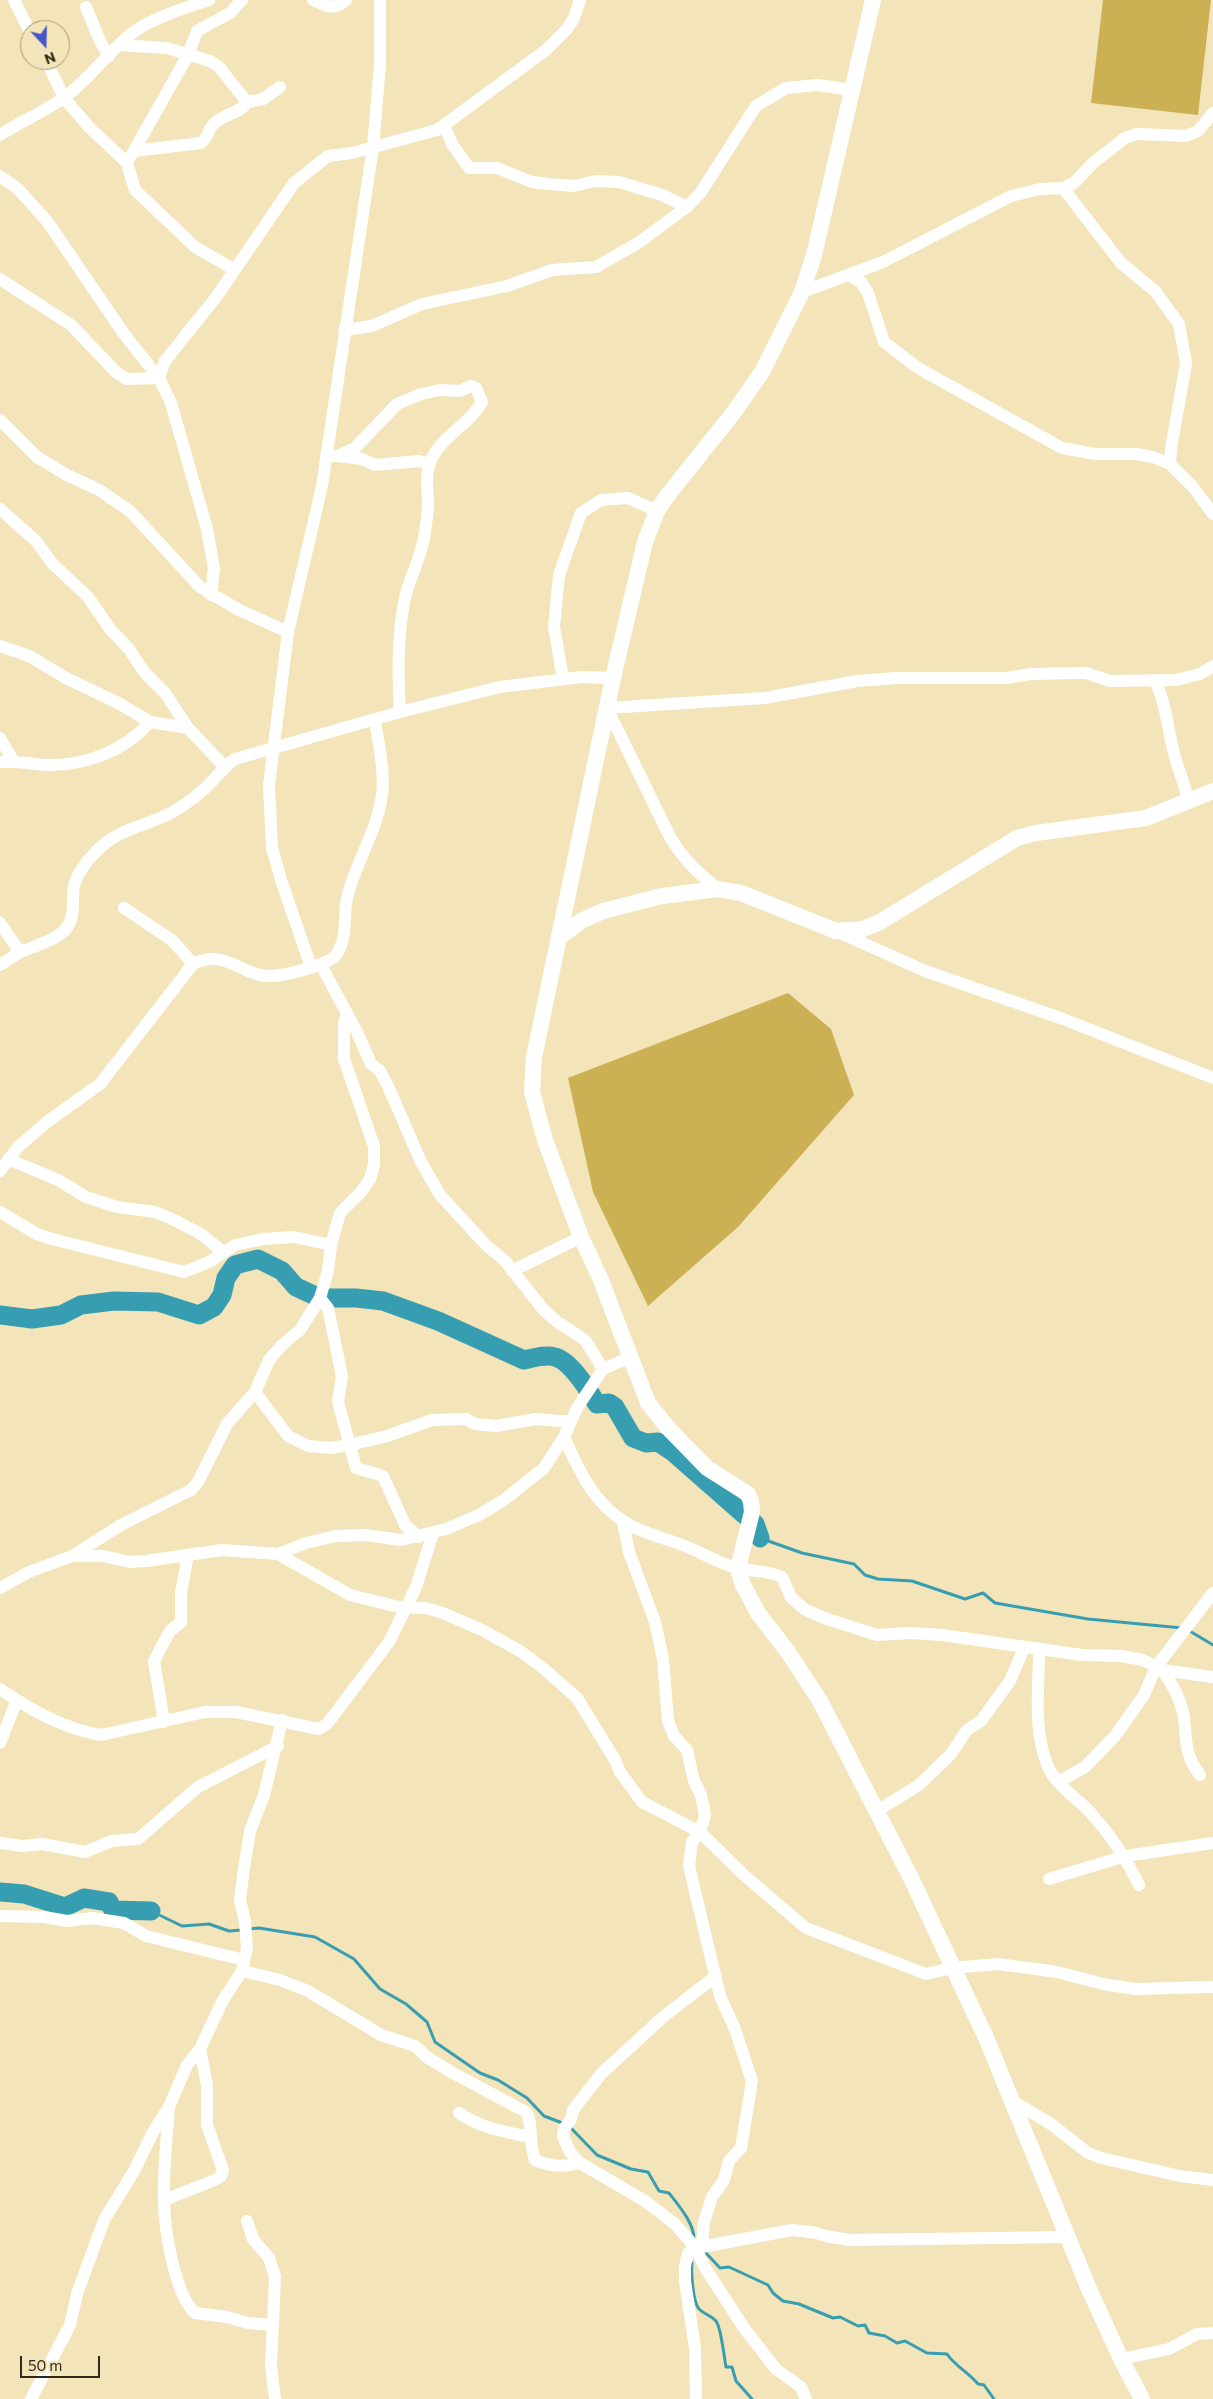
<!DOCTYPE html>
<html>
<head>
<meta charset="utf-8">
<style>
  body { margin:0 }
  #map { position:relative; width:1213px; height:2399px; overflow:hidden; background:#f3e5b9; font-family:Commissioner,sans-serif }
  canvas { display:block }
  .north { position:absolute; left:20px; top:20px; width:50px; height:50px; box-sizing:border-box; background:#f3e5b9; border:1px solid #a49a79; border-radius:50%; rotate:159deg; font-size:14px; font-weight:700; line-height:20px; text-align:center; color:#2e2918 }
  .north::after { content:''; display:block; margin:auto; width:18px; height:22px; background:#4656cb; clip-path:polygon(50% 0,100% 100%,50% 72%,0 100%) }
  .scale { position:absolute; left:20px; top:2356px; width:80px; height:22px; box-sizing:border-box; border:2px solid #2e2918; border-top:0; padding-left:6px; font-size:15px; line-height:18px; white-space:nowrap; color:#2e2918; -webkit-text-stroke:4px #f3e5b9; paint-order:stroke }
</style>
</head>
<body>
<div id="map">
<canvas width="1213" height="2399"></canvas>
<div class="north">N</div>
<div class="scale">50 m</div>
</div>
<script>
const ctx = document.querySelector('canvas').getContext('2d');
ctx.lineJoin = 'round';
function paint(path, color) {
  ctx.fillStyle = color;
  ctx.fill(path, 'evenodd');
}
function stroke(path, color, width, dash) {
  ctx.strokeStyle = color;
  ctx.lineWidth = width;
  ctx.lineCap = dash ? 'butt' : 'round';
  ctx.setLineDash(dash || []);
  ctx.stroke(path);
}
paint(new Path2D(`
  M 1103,0 L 1211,0 L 1198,115 L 1091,103 Z
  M 788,993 L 831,1029 L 854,1095 L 738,1227 L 648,1306 L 593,1192 L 568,1078 Z`), '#ccb054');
stroke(new Path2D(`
  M 760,1538 L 802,1553 L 854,1564 L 865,1575 L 878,1579 L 912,1581 L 965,1599 L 983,1593 L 995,1603 L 1088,1619 L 1182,1628
  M 1188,1630 L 1213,1645
  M 151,1911 L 182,1926 L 209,1924 L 229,1931 L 242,1930
  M 248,1929 L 259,1928 L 315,1937 L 354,1959 L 380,1989 L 406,2004 L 427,2022 L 435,2042 L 480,2073 L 498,2080 L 527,2098 L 544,2116 L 565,2124
  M 570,2127 L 597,2155 L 631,2169 L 648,2172 L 659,2191 L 669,2193 C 679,2206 694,2223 694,2239
  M 702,2252 L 707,2254 L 720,2268 L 729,2267 L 768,2285 L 773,2293 L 783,2301 L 799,2304 L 833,2318 L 840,2317 L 858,2326 L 865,2325 L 869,2333 L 885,2336 L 897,2343 L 905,2341 L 927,2353 L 947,2354 C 955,2366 968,2372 978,2384 L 984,2385 L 994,2399
  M 692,2263 C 691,2273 693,2302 699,2309 C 704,2314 712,2316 716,2321 C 721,2327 724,2356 726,2367 L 732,2367 L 736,2381 L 752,2399`), '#379eb1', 3);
stroke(new Path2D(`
  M 0,1315 L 32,1319 L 61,1315 L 81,1305 L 114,1301 L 158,1302 L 199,1315 L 214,1307 L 222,1295 L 226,1278 L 235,1265 L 258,1259 L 282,1271 L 296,1287 L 320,1298 L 356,1298 L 383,1301 L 438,1321 L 524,1360 C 534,1358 545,1354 555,1357 C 571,1361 589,1391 597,1404 L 609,1403 L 615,1407 L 633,1438 L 646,1443 L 658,1442 L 673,1452 L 755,1524 L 760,1538
  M 0,1892 L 24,1894 L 65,1907 L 84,1898 L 109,1902 L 113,1910 L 151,1911`), '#379eb1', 19);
stroke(new Path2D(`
  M 14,0 L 30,32
  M 313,0 C 326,6 334,11 346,0
  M 86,7 L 100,41 L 109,56
  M 119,45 L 167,48 L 210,61 L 219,67 L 247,102 C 242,112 226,114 217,121 C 208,127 209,137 201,143 L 134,151
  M 46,60 L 64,98 L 89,127 L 127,163 L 135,190 L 195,247 L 235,270
  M 247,102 L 263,99 L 280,87
  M 444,125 L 452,144 L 469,168 L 497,168 L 532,182 L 549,184 L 573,186 L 596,181 L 619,182 L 662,195 L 687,207
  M 0,135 C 21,121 45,112 66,96 C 92,77 111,47 138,29 C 159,16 185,8 209,0
  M 131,156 L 188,55 L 197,31 L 230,13 L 242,0
  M 0,176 L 18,189 L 47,221 L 124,334 L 159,378 L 171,403 L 207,529 L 214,568 L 211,595
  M 1063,188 L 1121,263 L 1155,291 L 1179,324 L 1186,363 L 1171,449 L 1170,464
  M 849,275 L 861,282 L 868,293 L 884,342 L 918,368 L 1062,448 L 1095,454 L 1136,454 L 1153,457 L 1170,464 L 1193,487 L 1213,514
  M 0,279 L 71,325 L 117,373 L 127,379 L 159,378 L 165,361 L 217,296 L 294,183 L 328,156 L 352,153 L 437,130 L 444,125 L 546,50 L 567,29 L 574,18 L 580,0
  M 802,292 L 883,262 L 1011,196 L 1040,189 L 1063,188 L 1074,183 L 1094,162 L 1125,138 L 1137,134 L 1186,136 L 1198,131 L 1213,113
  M 344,330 L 372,326 L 422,304 L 507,286 L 552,270 L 596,267 L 638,243 L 687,207 L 701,192 L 756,106 L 786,88 L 817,85 L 852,90
  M 0,420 L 37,457 L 67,475 L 99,490 L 130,511 L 200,587 L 239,610 L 288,632
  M 326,456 L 338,456 L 355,448 L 397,404 L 421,394 L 440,390 L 460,391 L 471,386 L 476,388 L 482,402 C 470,424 443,435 432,458 C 424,475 428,486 428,503 C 428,513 426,523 425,533 C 422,556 410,576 405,598 C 397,635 398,675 400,712
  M 338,456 L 362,459 L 375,465 L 419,461 L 429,464
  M 0,509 L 36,541 L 52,563 L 88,597 L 110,629 L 129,649 L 144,672 L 165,693 L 188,728
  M 0,646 L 29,656 L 66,678 L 120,704 L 150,722 L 188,728 L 224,766
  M 563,679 L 554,627 L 559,575 L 581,513 L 601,500 L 628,498 L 657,511
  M 1155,681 C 1168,707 1168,737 1177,764 C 1181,777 1187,788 1187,802
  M 0,738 L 14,762
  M 0,762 C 16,761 31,764 46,765 C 85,766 125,751 150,722
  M 718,889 C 698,873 683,859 670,837 L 607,708 L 765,698 L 857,681 L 896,678 L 1007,678 L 1031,674 L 1077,673 L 1086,673 L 1110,681 L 1176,680 L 1200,674 L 1213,666
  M 124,908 L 173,941 L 193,964 C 226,947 242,978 273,976 C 286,975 329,965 336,955 C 347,939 344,921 346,903 C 352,870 373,839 380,806 C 387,778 379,748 375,720
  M 0,923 L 20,952 L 0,965
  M 836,931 L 925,971 L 1063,1019 L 1213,1078
  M 20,952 C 34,947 55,940 65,930 C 77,916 71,902 74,886 C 78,870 90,857 102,846 C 121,829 148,825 171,813 C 181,807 193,799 202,791 C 214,781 222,768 235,759 L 400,712 L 500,687 L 582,677 L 613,678
  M 321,965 L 357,1032 L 371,1064 L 380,1071 L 388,1086 L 421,1162 L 440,1195 L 486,1245 L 505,1261 L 543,1309 L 556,1321 L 585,1340 L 603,1369
  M 309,967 L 309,961 L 282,883 L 272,848 L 269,785 L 288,632 L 322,486 L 373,147 L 380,65 L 380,0
  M 8,1159 L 58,1180 L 86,1197 L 117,1207 L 155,1212 L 172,1219 L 201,1234 L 223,1252
  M 0,1171 L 18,1147 L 47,1122 L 100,1084 L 193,964
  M 0,1212 L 37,1234 L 52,1239 L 184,1272 L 209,1262 L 235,1245 L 263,1239 L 294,1237 L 331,1245
  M 512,1271 L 581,1237
  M 320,1298 L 328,1308 L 342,1376 L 338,1402 L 356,1468 L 383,1476 L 405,1525 L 419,1537
  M 255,1392 L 288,1436 L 308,1446 L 330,1448 L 350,1445 L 387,1436 L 432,1420 L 466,1419 L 475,1424 L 496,1426 L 536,1419 L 571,1422
  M 564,1437 C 581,1476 598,1511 638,1529 C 653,1536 670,1540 685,1546 C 703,1553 719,1564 737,1568 C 753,1572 767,1570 782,1577 L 791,1597 L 804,1609 L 824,1618 L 877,1635 L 911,1633 L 942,1635 L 1082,1655 L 1122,1656 L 1143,1660 L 1162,1670 L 1213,1677
  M 623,1521 L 629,1552 L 655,1622 L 663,1659 L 668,1721 L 674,1736 L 687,1750 L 694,1781 L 701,1795 L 705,1815 L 700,1832 L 692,1842 L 689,1866 L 720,1996 L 735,2029 L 752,2081 L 741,2148 L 729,2161 L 724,2180 L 712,2197 L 704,2222 L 702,2246
  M 278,1554 L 350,1595 L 399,1607 L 426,1608 L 443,1613 L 484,1631 L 520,1651 L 543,1668 L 577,1698 L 615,1760 L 620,1772 L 642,1802 L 700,1832 L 745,1876 L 806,1928 L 926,1974 L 952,1968 L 998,1964 L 1057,1972 L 1103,1984 L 1135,1989 L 1213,1987
  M 72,1556 L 121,1525 L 191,1490 L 198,1482 L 227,1424 L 255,1392 L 269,1360 L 282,1345 L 300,1330 L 320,1298 L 328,1271 L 331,1245 L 340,1213 L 361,1192 L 370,1179 L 374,1165 L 374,1146 L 344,1059 L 344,1024 L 347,1014
  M 0,1588 L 29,1572 L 72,1556 L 103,1556 L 130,1562 L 146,1561 L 222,1550 L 278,1554 L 306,1543 L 336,1536 L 365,1535 L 401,1540 L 446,1529 L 479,1515 L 504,1500 L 544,1468 L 564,1437 L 577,1408 L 603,1369 L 631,1357
  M 1039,1651 C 1039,1687 1033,1730 1047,1764 C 1055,1785 1075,1796 1090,1812 C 1110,1834 1126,1858 1139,1885
  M 1162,1670 C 1172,1683 1179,1696 1183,1712 C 1188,1739 1182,1751 1200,1775
  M 0,1689 C 31,1710 64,1729 101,1735 L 205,1712 L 236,1712 L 319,1729 L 327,1724 L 389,1642 L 416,1587 L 433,1533
  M 164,1722 L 154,1661 L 170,1631 L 181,1622 L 181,1593 L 188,1555
  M 0,1743 L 17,1700
  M 1058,1782 L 1085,1767 L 1115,1736 L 1144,1695 L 1156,1667 L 1213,1593
  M 877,1811 L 919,1785 L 951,1754 L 967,1730 L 981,1721 L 1010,1681 L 1024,1648
  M 0,1843 L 23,1846 L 42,1844 L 85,1852 L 112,1841 L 138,1839 L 198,1787 L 278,1746
  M 1049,1879 L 1126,1856 L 1213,1843
  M 0,1916 L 44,1917 L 67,1921 L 92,1918 L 124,1923 L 146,1936 L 244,1960
  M 242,1971 L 280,1980 L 308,1991 L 381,2035 L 415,2046 L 428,2058 L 453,2073 L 526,2112 C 533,2121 529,2145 535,2160 C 551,2167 563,2167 580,2163
  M 716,1976 L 663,2017 L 601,2074 L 573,2110 L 571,2119 L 564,2129 L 563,2136 L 570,2152 L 580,2163 L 645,2201 L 675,2224 L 696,2248 L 704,2266 L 744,2328 L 776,2369 L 801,2387 L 806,2399
  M 1014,2102 L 1051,2124 L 1088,2153 L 1101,2158 L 1180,2176 L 1213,2180
  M 169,2107 C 167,2138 163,2169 164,2200 C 164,2228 175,2295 195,2313 L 227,2317 L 248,2323 L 273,2325
  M 459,2113 C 481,2128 504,2132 530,2137
  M 164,2200 L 215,2180 L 221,2176 L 223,2170 L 207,2125 L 207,2085 L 200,2049
  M 247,2221 L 253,2239 L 269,2258 L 275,2276 L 271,2366 L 275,2399
  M 1121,2359 L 1169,2349 L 1197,2334 L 1213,2333
  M 31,2399 L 70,2325 L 77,2294 L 104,2220 L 134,2171 L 153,2132 L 169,2107 L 187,2065 L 200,2049 L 223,2000 L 242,1971 L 247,1948 L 245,1921 L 240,1900 L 244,1868 L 250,1831 L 264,1795 L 282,1720
  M 696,2399 L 695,2348 L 685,2281 L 685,2266 L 688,2253 L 696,2248 L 792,2230 L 817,2233 L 825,2236 L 850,2240 L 1068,2237`), '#fff', 12);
stroke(new Path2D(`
  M 873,0 L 814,255 L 802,292 L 762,372 L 734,412 L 667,496 L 657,511 L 645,542 L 613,678 L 534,1057 L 532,1092 L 545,1140 L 581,1237 L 601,1280 L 648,1403 L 668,1428 L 707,1468 L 748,1494 L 751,1502 L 752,1512 L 738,1568 L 742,1583 L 758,1613 L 788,1652 L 820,1701 L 912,1880 L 987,2040 L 1089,2289 L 1121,2359 L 1142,2399
  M 561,936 L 581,921 L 603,911 L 662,896 L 718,889 L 741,893 L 836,931 L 863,929 L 880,922 L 1017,838 L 1036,833 L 1146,818 L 1213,791`), '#fff', 16);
</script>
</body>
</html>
